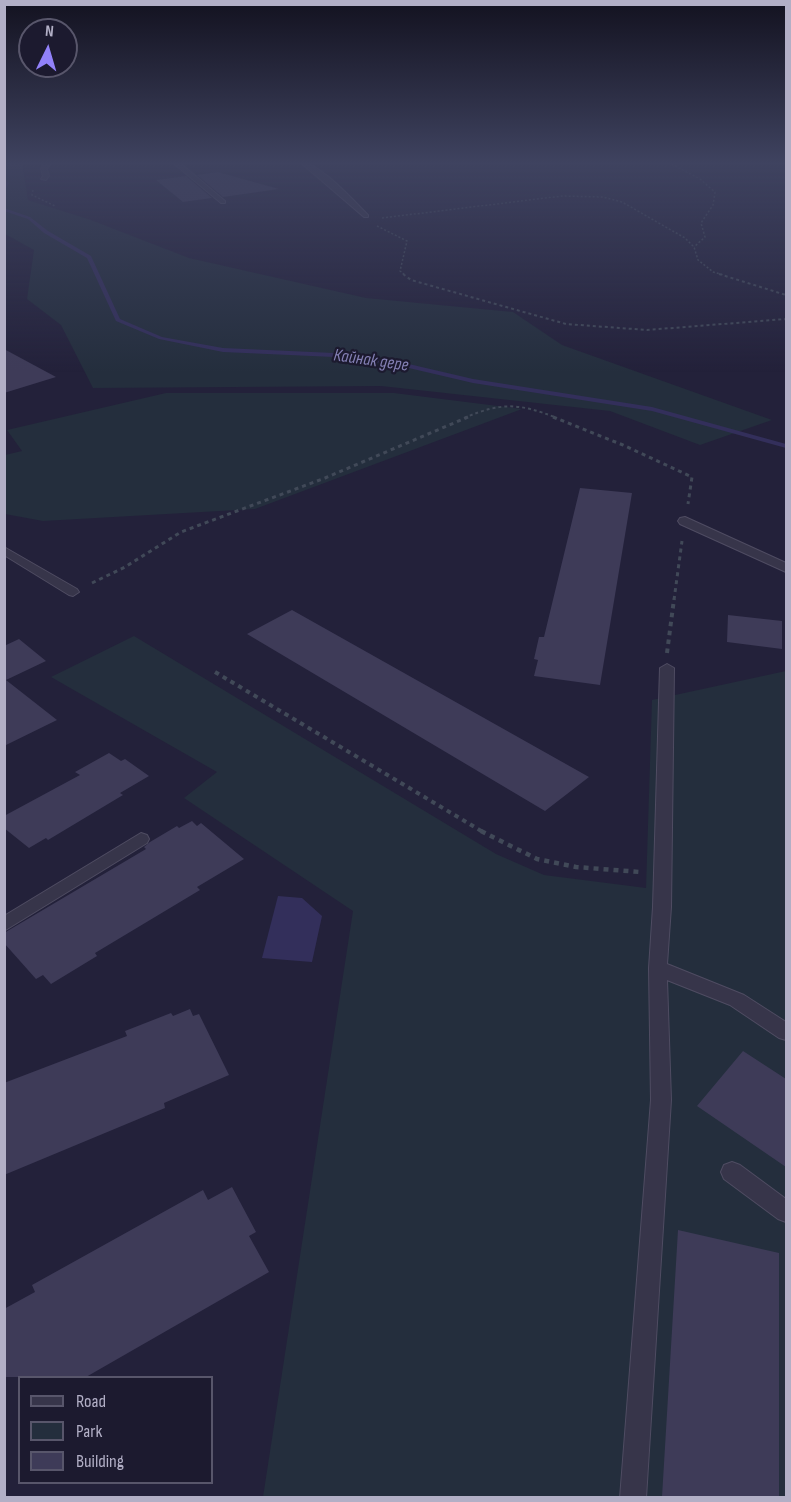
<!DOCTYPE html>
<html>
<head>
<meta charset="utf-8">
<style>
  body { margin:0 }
  #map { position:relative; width:791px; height:1502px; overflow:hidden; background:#23213a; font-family:"Sofia Sans Condensed",sans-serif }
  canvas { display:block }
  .frame { position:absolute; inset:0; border:6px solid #b2afc6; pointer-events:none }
  .legend { position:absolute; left:18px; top:1376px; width:195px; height:108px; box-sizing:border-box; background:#1c1a2f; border:2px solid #58566b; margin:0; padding:8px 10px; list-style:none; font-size:18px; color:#b2afc6 }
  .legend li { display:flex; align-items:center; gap:12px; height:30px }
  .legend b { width:30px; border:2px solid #58566b }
  .north { position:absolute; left:18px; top:18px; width:60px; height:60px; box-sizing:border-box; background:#1c1a2f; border:2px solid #58566b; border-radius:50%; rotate:5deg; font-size:16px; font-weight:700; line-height:24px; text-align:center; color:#b2afc6 }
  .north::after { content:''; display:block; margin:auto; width:21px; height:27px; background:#9181f9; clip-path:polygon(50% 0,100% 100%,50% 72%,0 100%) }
</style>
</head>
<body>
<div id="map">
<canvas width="791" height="1502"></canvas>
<div class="frame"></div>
<ul class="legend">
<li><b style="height:8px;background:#37354a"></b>Road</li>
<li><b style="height:16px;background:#242e3d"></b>Park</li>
<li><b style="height:16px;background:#3e3b58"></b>Building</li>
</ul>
<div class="north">N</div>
</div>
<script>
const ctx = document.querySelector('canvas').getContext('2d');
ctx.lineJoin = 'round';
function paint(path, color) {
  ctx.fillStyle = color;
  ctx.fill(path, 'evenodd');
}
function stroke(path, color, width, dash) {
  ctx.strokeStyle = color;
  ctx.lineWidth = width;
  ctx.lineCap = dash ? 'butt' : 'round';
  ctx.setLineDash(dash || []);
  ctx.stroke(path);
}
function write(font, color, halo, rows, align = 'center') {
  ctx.font = font + ' "Sofia Sans Condensed",sans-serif';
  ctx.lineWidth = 4.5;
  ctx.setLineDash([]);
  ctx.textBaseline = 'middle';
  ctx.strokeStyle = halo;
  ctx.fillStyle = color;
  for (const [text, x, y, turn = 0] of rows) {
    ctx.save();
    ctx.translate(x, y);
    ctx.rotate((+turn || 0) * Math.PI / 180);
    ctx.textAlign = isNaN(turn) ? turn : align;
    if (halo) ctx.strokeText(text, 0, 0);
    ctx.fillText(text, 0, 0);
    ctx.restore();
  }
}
paint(new Path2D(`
  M 5,162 L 22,162 L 28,200 L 91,220 L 189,258 L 366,298 L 513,312 L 562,345 L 772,420 L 700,445 L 610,411 L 381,386 L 93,388 L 61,325 L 27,299 L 34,250 L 5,234 Z
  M 166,393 L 394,393 L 522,409 L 255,509 L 43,521 L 5,514 L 5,455 L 22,451 L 7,430 Z
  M 134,636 L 496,854 L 544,875 L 646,888 L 652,700 L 786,671 L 786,1497 L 263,1497 L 353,911 L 184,798 L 217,772 L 51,677 Z`), '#242e3d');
paint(new Path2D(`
  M 278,896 L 302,898 L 322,916 L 312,962 L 262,958 Z`), '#332f5b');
paint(new Path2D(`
  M 4,179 L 9,183 L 4,192 Z
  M 4,208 L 30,217 L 48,231 L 91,256 L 120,319 L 162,337 L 223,348 L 334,353 L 396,361 L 473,379 L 652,407 L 786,444 L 786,448 L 652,411 L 473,383 L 396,365 L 334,357 L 223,352 L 159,339 L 116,321 L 87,258 L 44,233 L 28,219 L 4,211 Z`), '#332f5b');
paint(new Path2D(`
  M 218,172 L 279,189 L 223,197 L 197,175 Z
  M 186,176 L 212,198 L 183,202 L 156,180 Z
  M 4,349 L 56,377 L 4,393 Z
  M 580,488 L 632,493 L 600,685 L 534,676 L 538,660 L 534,659 L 539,637 L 544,637 Z
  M 292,610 L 589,777 L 545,811 L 247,634 Z
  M 728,615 L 782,621 L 782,649 L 727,642 Z
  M 19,639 L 46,661 L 6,680 L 57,720 L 4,746 L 4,646 Z
  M 109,753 L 121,761 L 125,759 L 149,776 L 120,793 L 123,795 L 48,840 L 46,838 L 29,848 L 4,828 L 4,816 L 80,775 L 75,772 Z
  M 192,821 L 197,826 L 201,823 L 244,859 L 197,887 L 200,890 L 95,953 L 97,956 L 51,984 L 43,975 L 36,979 L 4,943 L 4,933 L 146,849 L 144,847 L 150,842 L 177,826 L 179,828 Z
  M 190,1009 L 193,1016 L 199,1014 L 229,1075 L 164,1103 L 165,1108 L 4,1175 L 4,1083 L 127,1036 L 125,1031 L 171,1013 L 173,1016 Z
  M 743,1051 L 786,1079 L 786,1167 L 697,1106 Z
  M 232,1187 L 256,1232 L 249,1236 L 269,1272 L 86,1377 L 4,1377 L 4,1309 L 35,1292 L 32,1285 L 203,1190 L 208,1200 Z
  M 678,1230 L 779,1253 L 779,1497 L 662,1497 Z`), '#3e3b58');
const lane = new Path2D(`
  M 39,162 L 47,162 L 50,165 L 47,169 L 49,176 L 46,180 L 41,179 L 43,176 L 41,169 L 43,165 Z
  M 172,162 L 179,162 L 225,201 L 225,203 L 221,203 Z
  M 300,162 C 319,162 354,201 368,215 L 368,217 L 364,217 Z
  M 4,547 L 77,589 L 79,592 L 73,596 L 69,595 L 4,555 Z
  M 667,664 L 674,668 L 671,907 L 667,964 L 744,995 L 786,1022 L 786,1040 L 779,1038 L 730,1005 L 667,980 L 671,1100 L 646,1498 L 620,1498 L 651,1100 L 649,968 L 653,907 L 660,668 Z
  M 141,833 L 147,835 L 149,839 L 147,843 L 4,931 L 4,916 Z
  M 732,1162 L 740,1165 L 786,1199 L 786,1222 L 778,1219 L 724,1179 L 721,1172 L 724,1165 Z`);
const street = new Path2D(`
  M 685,517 L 786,563 L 786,572 L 680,524 L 678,521 L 680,518 Z`);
stroke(lane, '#4f4c62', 2);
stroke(street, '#4f4c62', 2);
stroke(new Path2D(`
  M 668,162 L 700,179 L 715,192 L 713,205 L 701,223 L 705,237 L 694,247
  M 33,190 L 32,195 L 55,206
  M 382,218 L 562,196 L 603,197 L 622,202 L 685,238 L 694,247 L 698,260 L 713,272 L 724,275
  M 377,226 L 407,241 L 400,271 L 405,275`), '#414958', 1.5, [2, 2]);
stroke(new Path2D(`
  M 403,274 L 411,280 L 566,324 L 647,330 L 786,319
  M 719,274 L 786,295
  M 464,418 C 502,402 519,403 557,418`), '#414958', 2, [3, 3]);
stroke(new Path2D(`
  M 553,417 L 623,445 L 692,477 L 688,504
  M 92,583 L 125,567 L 181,532 L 325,478 L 468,417
  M 674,600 L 682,541`), '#414958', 3, [4, 4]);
stroke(new Path2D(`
  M 667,653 L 674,599
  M 215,672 L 483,832`), '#414958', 4, [4.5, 4.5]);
stroke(new Path2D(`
  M 481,831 L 537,859 L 576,867 L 640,872`), '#414958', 4.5, [5, 5]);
paint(lane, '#37354a');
paint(street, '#37354a');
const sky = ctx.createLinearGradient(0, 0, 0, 372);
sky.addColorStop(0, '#131220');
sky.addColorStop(0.44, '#3f4360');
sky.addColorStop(1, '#3f436000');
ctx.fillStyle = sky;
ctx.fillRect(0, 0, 791, 372);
write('italic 18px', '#837fb3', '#1c1a2f', [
  ["Кайнак дере",371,361,8]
]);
</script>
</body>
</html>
